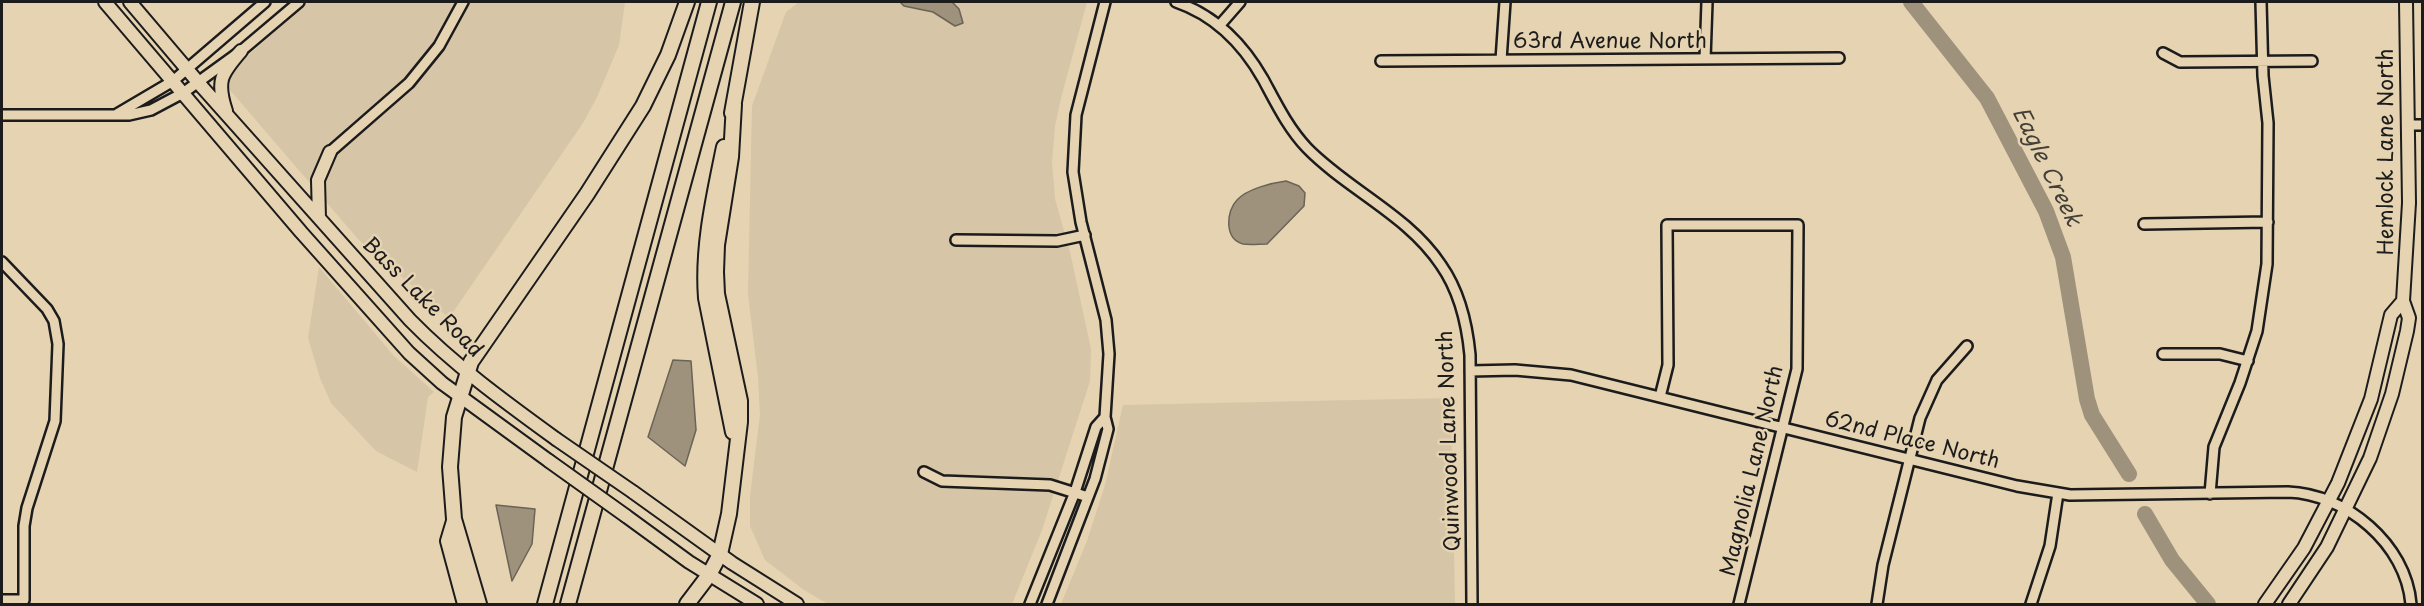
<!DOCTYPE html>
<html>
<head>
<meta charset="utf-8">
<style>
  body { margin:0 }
  #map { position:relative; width:2424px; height:606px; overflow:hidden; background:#e5d3b1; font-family:"Playpen Sans",sans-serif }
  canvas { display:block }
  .frame { position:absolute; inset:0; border:3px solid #1c1c1c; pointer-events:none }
</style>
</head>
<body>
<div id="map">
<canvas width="2424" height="606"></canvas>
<div class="frame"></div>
</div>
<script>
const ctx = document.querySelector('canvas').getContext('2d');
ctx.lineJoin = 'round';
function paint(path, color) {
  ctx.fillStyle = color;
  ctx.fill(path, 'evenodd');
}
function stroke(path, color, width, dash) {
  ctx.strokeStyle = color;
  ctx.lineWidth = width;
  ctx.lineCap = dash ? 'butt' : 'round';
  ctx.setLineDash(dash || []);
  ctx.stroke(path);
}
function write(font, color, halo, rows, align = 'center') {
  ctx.font = font + ' "Playpen Sans",sans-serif';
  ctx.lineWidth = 5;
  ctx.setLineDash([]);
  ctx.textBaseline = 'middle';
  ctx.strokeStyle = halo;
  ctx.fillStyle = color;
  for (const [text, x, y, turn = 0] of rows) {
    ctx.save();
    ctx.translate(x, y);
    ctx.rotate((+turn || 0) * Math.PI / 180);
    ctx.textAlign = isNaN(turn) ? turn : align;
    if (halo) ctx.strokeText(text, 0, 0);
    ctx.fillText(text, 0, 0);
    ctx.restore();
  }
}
paint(new Path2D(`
  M 309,2 L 625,2 L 619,45 L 597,97 L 583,123 L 449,318 L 358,239 L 230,90 L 226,79 L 230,71 Z
  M 799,2 L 1087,2 L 1061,98 L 1055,126 L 1052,162 L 1055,199 L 1070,252 L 1091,349 L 1090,381 L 1042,530 L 1012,604 L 828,604 L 804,590 L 765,560 L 750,526 L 750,496 L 760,415 L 758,377 L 748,294 L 752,106 L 786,12 Z
  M 319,267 L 394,356 L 434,392 L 428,397 L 417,472 L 376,451 L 331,403 L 320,378 L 308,338 Z
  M 1451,398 L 1455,604 L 1061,604 L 1087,541 L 1105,485 L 1123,405 Z`), '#d6c5a6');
const water = new Path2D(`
  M 900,2 L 952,2 L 959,9 L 963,23 L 955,26 L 933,12 L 904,6 Z
  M 1286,181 L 1299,186 L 1305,193 L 1304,206 L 1267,244 C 1259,244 1250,245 1243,244 C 1224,239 1226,211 1237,200 C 1247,189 1271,183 1286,181 Z
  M 673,360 L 691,361 L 696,430 L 685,466 L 648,437 Z
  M 496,505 L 535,509 L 532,544 L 512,581 Z`);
paint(water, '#9e927c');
stroke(water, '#6a6356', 1.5);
stroke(new Path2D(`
  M 1911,2 L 1987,98 L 2046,211 L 2063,257 L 2087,399 L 2092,415 L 2129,474
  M 2145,514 L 2172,560 L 2208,604`), '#9e927c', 16);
const minor = new Path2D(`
  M 1176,2 C 1214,15 1243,44 1263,79 C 1276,103 1288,128 1307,148 C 1348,190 1408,215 1441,265 C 1460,292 1467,323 1470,355 L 1472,604
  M 1219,26 L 1240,2
  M 2163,53 L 2180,62 L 2312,61
  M 1705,59 L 1707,2
  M 1501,60 L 1505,2
  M 1381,61 L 1839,58
  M 117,114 L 173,81 L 265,2
  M 2,115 L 129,115 L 151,110 L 183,93 L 241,51 L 299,2
  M 2408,125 L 2422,125
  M 330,152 L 409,83 L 439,46 L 463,2
  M 2144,224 L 2268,222
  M 956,240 L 1057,241 L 1085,235
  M 2,262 L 47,309 L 54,321 L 58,344 L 55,421 L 27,508 L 24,526 L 24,600 L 2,600
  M 2163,354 L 2220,354 L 2248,361
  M 1470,371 L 1515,370 L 1571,375 L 2017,486 L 2070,495 L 2288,492 C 2346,494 2406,544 2411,604
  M 1660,397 L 1668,365 L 1667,225 L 1798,225 L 1797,369 L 1739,604
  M 924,472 L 942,481 L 1050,485 L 1088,497
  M 2210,494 L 2214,447 L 2240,383 L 2257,331 L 2267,264 L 2268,123 L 2263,76 L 2261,2
  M 1030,604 L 1075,492 L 1096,427 L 1105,417
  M 1047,604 L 1095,479 L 1108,429 L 1105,417 L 1109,354 L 1106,320 L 1081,222 L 1073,172 L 1076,115 L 1105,2
  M 1877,604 L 1883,565 L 1920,418 L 1937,380 L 1967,346
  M 2031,604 L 2050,546 L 2058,493`);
const major = new Path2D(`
  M 105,2 L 301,232 L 409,353 L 442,383 L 549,461
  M 130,2 L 203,88 L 410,320 C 454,365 505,402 556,439
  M 226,111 C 216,81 221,74 241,51
  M 319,218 L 318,180 L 330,152
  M 633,492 L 732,563 L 797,604
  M 626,516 L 689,562 L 757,604
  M 2265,604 L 2304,548 L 2338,483 L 2371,399 L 2391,315 L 2403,301
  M 2289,604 L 2327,547 L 2370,458 L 2392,394 L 2407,331 L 2409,318 L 2403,301 L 2409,203 L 2406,2`);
const highway = new Path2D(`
  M 732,113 L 752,2
  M 724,147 C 714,196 702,247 706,298 L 733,432
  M 454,521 L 448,541 L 465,604
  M 479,604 L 454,519 L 450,467 L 454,417 L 471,362 L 587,194 L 643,106 L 668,55 L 687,2
  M 545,604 L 709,2
  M 568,604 L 733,2
  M 687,604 L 709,575 L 720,554 L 729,514 L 740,422 L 740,401 L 717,294 L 716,272 L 717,245 L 731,157 L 734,104`);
stroke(minor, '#1c1c1c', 14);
stroke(major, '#1c1c1c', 16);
stroke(highway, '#1c1c1c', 18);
stroke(minor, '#e5d3b1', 9);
stroke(major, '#e5d3b1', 12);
stroke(highway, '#e5d3b1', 14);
const majorBridge = new Path2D(`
  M 556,439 L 633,492
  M 549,461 L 626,516`);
stroke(majorBridge, '#1c1c1c', 16, []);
stroke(majorBridge, '#e5d3b1', 12);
write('21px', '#1c1c1c', '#e5d3b1', [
  ["63rd Avenue North",1610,42],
  ["Hemlock Lane North",2387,152,-90],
  ["Bass Lake Road",422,298,45],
  ["Quinwood Lane North",1450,441,-92],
  ["62nd Place North",1912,441,14],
  ["Magnolia Lane North",1753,471,-77]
]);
write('italic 22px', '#433f39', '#e5d3b1', [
  ["Eagle Creek",2046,167,64]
]);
</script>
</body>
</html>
